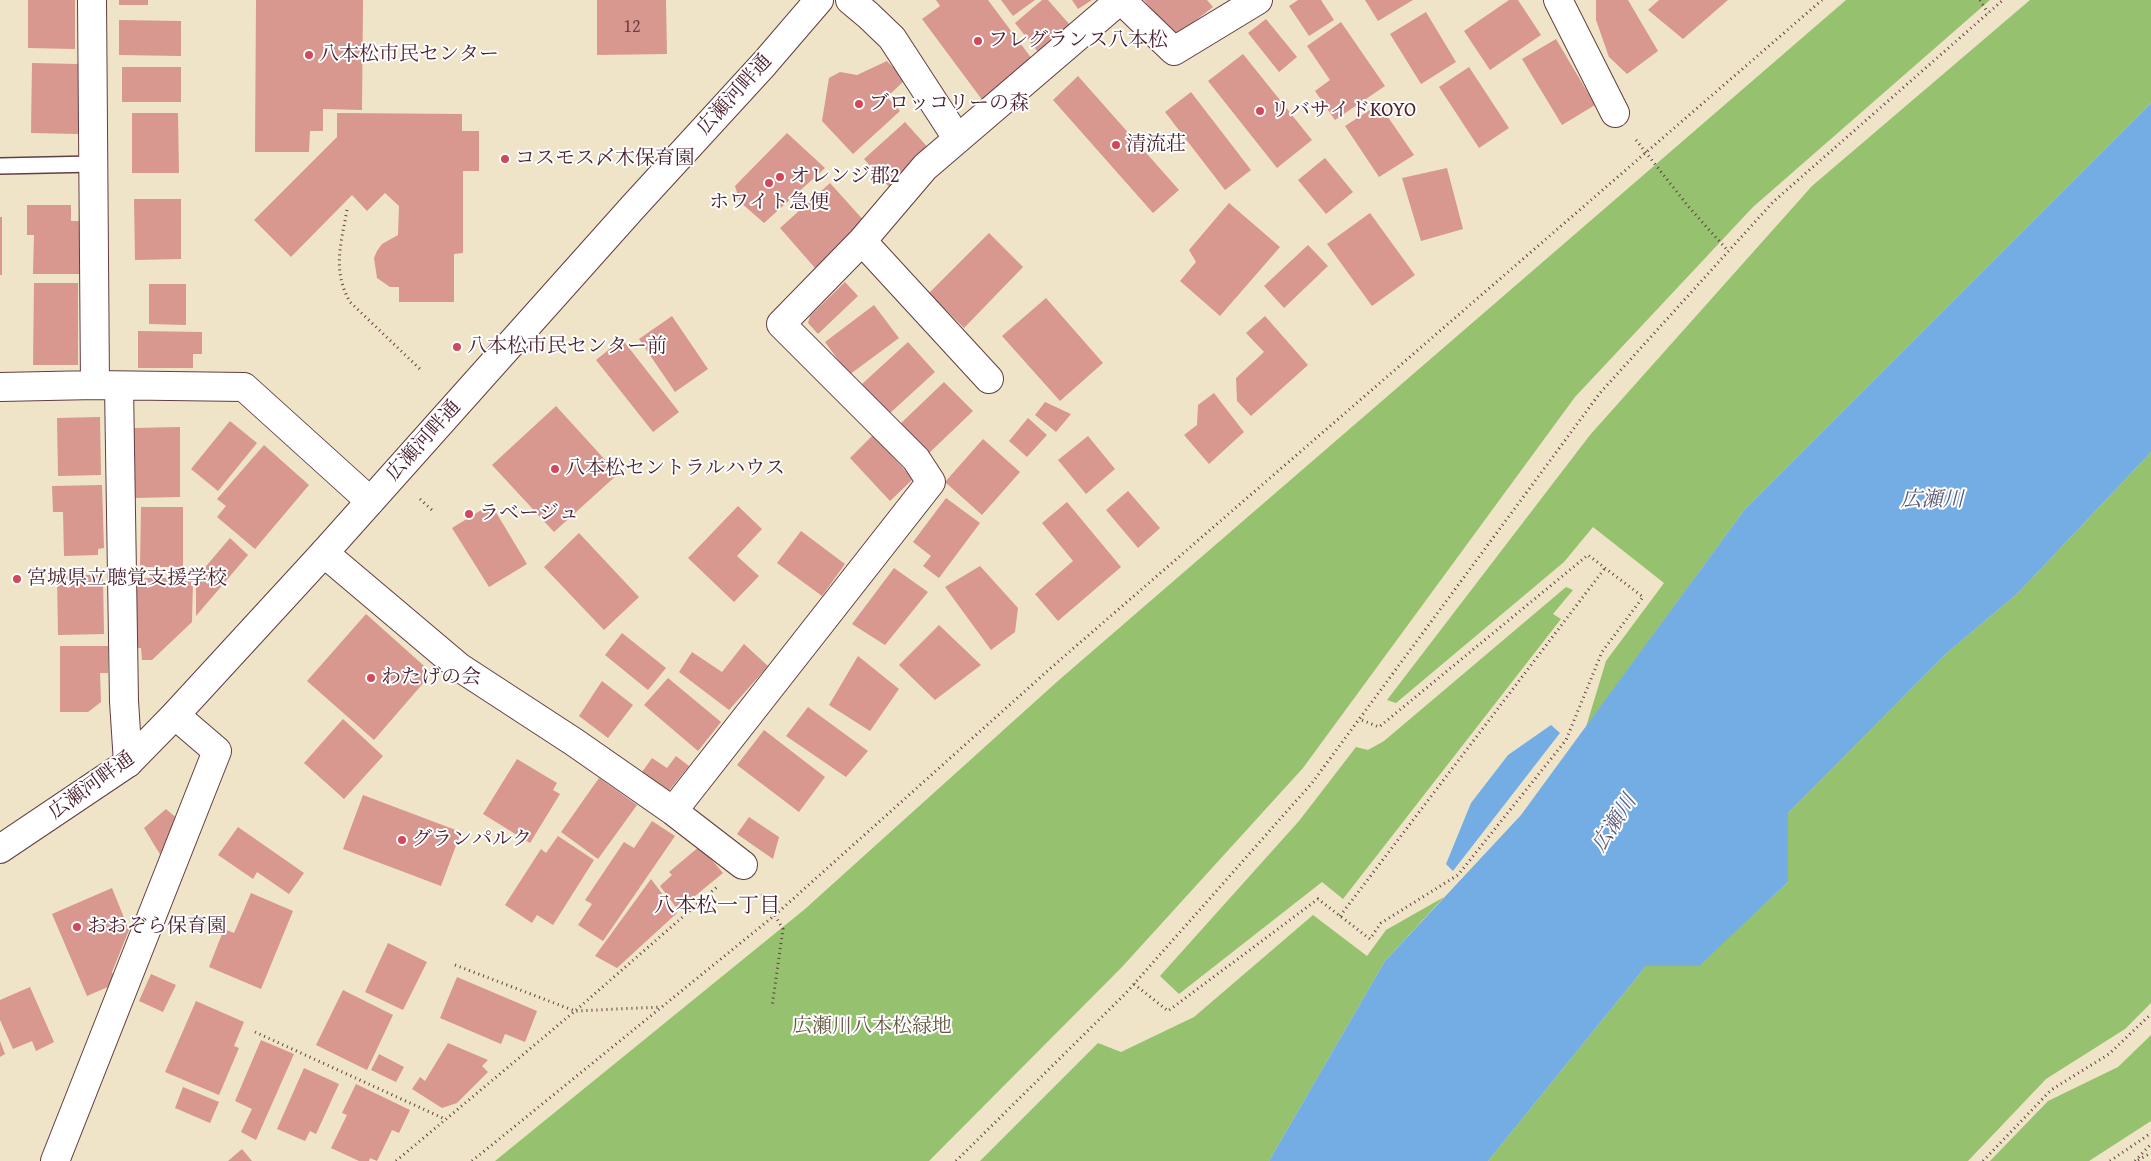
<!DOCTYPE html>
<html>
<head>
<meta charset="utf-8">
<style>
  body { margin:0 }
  canvas { display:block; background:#efe4c7 }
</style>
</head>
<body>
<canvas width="2151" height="1161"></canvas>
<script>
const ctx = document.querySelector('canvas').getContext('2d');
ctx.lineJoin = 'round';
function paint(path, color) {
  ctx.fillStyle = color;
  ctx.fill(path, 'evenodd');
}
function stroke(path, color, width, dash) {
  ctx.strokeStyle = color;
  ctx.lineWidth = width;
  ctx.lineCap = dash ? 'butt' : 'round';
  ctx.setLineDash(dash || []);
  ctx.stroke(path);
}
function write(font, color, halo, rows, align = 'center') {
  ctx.font = font + ' "Gentium Book Plus","Noto Serif JP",serif';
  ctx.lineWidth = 4;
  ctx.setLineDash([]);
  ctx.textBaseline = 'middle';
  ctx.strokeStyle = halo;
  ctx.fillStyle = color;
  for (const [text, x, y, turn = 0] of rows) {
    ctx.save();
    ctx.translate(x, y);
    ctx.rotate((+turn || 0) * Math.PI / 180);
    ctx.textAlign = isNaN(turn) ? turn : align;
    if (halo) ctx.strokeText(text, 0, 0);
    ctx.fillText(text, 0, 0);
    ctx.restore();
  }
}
paint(new Path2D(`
  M 1846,0 L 1990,0 L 1753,207 L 1575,397 L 1303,768 L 1122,967 L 929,1161 L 495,1161 L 805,909 L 1059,680 Z
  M 2030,0 L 2151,0 L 2151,103 L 1745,509 L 1586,727 L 1606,661 L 1664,583 L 1593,527 L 1564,562 L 1396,703 L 1387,700 L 1590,435 L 1812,186 Z
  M 2151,452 L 2151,1003 L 2125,1029 L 2046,1079 L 1968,1161 L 1488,1161 L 1646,966 L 1699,965 L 1788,882 L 1788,813 L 1948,652 L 2018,593 Z
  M 1566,587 L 1573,590 L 1553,614 L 1561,619 L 1343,899 L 1322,882 L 1179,994 L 1160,976 L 1299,821 L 1356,747 L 1368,750 L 1384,741 Z
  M 1444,897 L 1385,961 L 1269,1161 L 980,1161 L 1098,1043 L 1121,1052 L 1194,1017 L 1313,915 L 1367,956 L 1386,930 Z
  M 2151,1035 L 2151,1121 L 2089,1161 L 1990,1161 L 2048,1101 L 2118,1067 Z`), '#96c16f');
paint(new Path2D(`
  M 2151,103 L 2151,452 L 2018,593 L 1948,652 L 1788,813 L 1788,882 L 1699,966 L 1646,966 L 1488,1161 L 1269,1161 L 1385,961 L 1521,815 L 1745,509 Z
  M 1551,725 L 1560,733 L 1453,871 L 1446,864 L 1471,803 L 1508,755 Z`), '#74ade4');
paint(new Path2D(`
  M 28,0 L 75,0 L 75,49 L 28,48 Z
  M 119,0 L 148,0 L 148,5 L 119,5 Z
  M 256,0 L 363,0 L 362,110 L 323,109 L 323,131 L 310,131 L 309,152 L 255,152 Z
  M 597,0 L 666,0 L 667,54 L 597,55 Z
  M 936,0 L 988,0 L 1035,63 L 983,101 L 922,19 L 940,6 Z
  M 1001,0 L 1035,0 L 1013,16 Z
  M 1042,0 L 1048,0 L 1070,25 L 1038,52 L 1015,23 Z
  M 1072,0 L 1092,0 L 1078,9 Z
  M 1144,0 L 1207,0 L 1213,7 L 1174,37 Z
  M 1298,0 L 1321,0 L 1334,20 L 1309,36 L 1289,6 Z
  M 1365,0 L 1413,0 L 1378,21 Z
  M 1509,0 L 1518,0 L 1541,35 L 1490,70 L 1464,31 Z
  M 1596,0 L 1628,0 L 1658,51 L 1627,74 L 1609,57 L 1596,20 Z
  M 1659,0 L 1728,0 L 1683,39 L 1648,10 Z
  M 1426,12 L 1456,62 L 1421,84 L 1390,34 Z
  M 1266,19 L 1297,57 L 1279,72 L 1248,33 Z
  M 119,20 L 181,21 L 181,56 L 119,55 Z
  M 1341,22 L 1385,86 L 1335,120 L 1315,91 L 1330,80 L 1307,46 Z
  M 1556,39 L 1595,105 L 1562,125 L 1522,59 Z
  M 1243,54 L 1312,140 L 1277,168 L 1208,81 Z
  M 887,61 L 905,80 L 887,97 L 900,111 L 853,154 L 822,121 L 829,78 L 840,72 L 857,75 Z
  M 32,63 L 78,64 L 78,134 L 31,133 Z
  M 122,67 L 181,67 L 181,102 L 122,102 Z
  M 1469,67 L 1509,128 L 1479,148 L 1439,87 Z
  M 1078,76 L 1179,190 L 1153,213 L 1053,100 Z
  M 1191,92 L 1251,170 L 1225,190 L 1165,112 Z
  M 1379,104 L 1414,155 L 1379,177 L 1345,126 Z
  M 132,113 L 178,113 L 179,173 L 132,173 Z
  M 337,113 L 462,114 L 462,131 L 479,131 L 479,171 L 463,171 L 463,253 L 454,254 L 454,302 L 399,302 L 399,287 L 390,287 L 377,278 L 374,258 L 377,251 L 382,244 L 398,235 L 399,206 L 385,193 L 367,211 L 352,195 L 291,257 L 254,220 L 337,137 Z
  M 905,122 L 932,152 L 891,189 L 864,159 Z
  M 787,133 L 825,168 L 764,223 L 740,202 L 735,186 Z
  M 1325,158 L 1353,192 L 1326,214 L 1298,180 Z
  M 1447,168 L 1463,229 L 1421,241 L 1402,178 Z
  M 830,183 L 866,223 L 815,268 L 780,228 Z
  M 134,199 L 181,199 L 181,259 L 135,260 Z
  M 1229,203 L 1280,247 L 1220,316 L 1180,281 L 1196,262 L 1189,250 Z
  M 27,205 L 71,205 L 71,221 L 81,221 L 80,274 L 33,274 L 34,235 L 27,235 Z
  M 1370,213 L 1415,275 L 1372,306 L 1327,244 Z
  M 0,217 L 2,217 L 2,275 L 0,275 Z
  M 989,233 L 1023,267 L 964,328 L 929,293 Z
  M 1308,245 L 1328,266 L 1284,308 L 1264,286 Z
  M 845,282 L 858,296 L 818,334 L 808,323 L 810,316 Z
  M 34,283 L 78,283 L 78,365 L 33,365 Z
  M 149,284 L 186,284 L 186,325 L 149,324 Z
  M 1046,298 L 1103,363 L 1060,401 L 1002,336 Z
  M 874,305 L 899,338 L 849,375 L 825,342 Z
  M 672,316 L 708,369 L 675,392 L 639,339 Z
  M 1265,316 L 1308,365 L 1251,416 L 1237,401 L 1236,378 L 1264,352 L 1246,333 Z
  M 138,331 L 202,332 L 202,354 L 193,354 L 193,368 L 138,368 Z
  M 622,339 L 679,412 L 653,432 L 596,360 Z
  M 908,342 L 935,372 L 889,414 L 862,384 Z
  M 944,382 L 973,411 L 926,456 L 898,426 Z
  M 1214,393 L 1244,432 L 1209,464 L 1184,435 L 1197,425 L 1198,405 Z
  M 1045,402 L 1071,414 L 1056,432 L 1035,415 Z
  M 556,406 L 618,474 L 554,532 L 492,465 Z
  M 100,417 L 101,475 L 58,476 L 57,418 Z
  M 1028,418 L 1047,435 L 1027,457 L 1009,441 Z
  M 230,421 L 257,443 L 218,491 L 191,469 Z
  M 180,427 L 180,497 L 135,498 L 134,428 Z
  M 873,435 L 913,479 L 890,501 L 850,458 Z
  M 1088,436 L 1115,469 L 1086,494 L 1058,460 Z
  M 983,439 L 1020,472 L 982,515 L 945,482 Z
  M 264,445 L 309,485 L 255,549 L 217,517 L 226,506 L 217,499 Z
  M 102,485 L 104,548 L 98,549 L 98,555 L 64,556 L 63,512 L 53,512 L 52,486 Z
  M 1128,491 L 1160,528 L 1138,548 L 1106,510 Z
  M 946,498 L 980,523 L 939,578 L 923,566 L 931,556 L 913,542 Z
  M 1067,502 L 1121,567 L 1058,621 L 1035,594 L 1073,561 L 1042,523 Z
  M 491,504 L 527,564 L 489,587 L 452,528 Z
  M 738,506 L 762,529 L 737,556 L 759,576 L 734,602 L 688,558 Z
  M 141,507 L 183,507 L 183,567 L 140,567 Z
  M 801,531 L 845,564 L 822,596 L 777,563 Z
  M 579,533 L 639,597 L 604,630 L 544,567 Z
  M 230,538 L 248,555 L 196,616 L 196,578 Z
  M 980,566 L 1018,608 L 1015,632 L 991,650 L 945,587 Z
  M 894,568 L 928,592 L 885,645 L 852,624 Z
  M 57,575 L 103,575 L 104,634 L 58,635 Z
  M 136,578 L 193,578 L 192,622 L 152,660 L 142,660 L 141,648 L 136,648 Z
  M 366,614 L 432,673 L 374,740 L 307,681 Z
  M 939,625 L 981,665 L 935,700 L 899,665 Z
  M 622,633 L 666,668 L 648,690 L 605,655 Z
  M 744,644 L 768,666 L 729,710 L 679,672 L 692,652 L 722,672 Z
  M 60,646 L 108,646 L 108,673 L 100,673 L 101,702 L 88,712 L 60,712 Z
  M 858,656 L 899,689 L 870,731 L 829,705 Z
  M 668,678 L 721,722 L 698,751 L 644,705 Z
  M 602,681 L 633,705 L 608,738 L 579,716 Z
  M 808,707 L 868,751 L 846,777 L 786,736 Z
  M 343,719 L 383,756 L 344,799 L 304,763 Z
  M 764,730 L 825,777 L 799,812 L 737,765 Z
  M 676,756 L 689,766 L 667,793 L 640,775 L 652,758 L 667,768 Z
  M 517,759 L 557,783 L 553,790 L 560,794 L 530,843 L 483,814 Z
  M 599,778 L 637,805 L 598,859 L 561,832 Z
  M 363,795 L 461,832 L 441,886 L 343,849 Z
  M 166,809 L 179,820 L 164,861 L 144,828 Z
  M 749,817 L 779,837 L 773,859 L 737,834 Z
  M 652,821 L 675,836 L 603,941 L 578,925 L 592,904 L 585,900 L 624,842 L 634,848 Z
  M 238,827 L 304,873 L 289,894 L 257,872 L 253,879 L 218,855 Z
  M 558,836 L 594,860 L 553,925 L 537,915 L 532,923 L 505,905 L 541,849 L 546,853 Z
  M 700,846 L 723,873 L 678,910 L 660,886 L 672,875 L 669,872 Z
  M 651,879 L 677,913 L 617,968 L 595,956 Z
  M 112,888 L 129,930 L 112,972 L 117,983 L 87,996 L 52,914 Z
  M 251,893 L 293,911 L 261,989 L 209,967 L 224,929 L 234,933 Z
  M 388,943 L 427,962 L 403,1010 L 365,992 Z
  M 151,974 L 176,985 L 163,1012 L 139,1001 Z
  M 457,977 L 537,1011 L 525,1042 L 505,1034 L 501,1044 L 440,1018 Z
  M 30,987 L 54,1042 L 36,1051 L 32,1041 L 13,1049 L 0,1020 L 0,1000 Z
  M 343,990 L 393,1015 L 367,1070 L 316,1045 Z
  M 196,1001 L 244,1022 L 234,1046 L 239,1048 L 219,1095 L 165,1072 Z
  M 261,1040 L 294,1054 L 256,1140 L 241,1132 L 252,1109 L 235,1101 Z
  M 0,1041 L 5,1054 L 0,1057 Z
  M 448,1043 L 488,1060 L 482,1066 L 488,1072 L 457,1103 L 442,1108 L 412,1089 L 420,1077 L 425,1081 Z
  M 379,1054 L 404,1067 L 396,1082 L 371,1070 Z
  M 304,1068 L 339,1084 L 316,1134 L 310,1131 L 305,1141 L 277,1129 Z
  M 356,1084 L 410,1110 L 399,1133 L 392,1130 L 377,1161 L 370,1158 L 369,1161 L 359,1161 L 331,1148 L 347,1115 L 342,1113 Z
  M 183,1087 L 219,1102 L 210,1123 L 175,1108 Z
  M 242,1149 L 252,1161 L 228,1161 Z`), '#d8978f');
const service = new Path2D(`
  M 0,166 L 94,164`);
const minor = new Path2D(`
  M 92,0 L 95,385
  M 850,0 L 868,15 L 892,38 L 957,138
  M 1121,0 L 1174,51 L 1258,0
  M 1558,0 L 1615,113
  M 862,241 L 989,379
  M 119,386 L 124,701 L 128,763
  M 0,387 L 95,385 L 244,387 L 370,501
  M 324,553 L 459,667 L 574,742 L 673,811 L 743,865
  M 673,811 L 931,482 L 916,459 L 781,324 L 862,241 L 925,167 L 1120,0
  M 55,1161 L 217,751 L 175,715`);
const tertiary = new Path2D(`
  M 0,849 L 128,763 L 175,715 L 324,553 L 633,207 L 764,64 L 819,0`);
stroke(service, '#633d42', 18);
stroke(minor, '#633d42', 30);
stroke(tertiary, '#633d42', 30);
stroke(new Path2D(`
  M 1980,0 L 1988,13
  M 1636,140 L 1688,206 L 1728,251
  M 347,210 C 341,244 332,270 350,302 L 422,371
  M 420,499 L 433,511
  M 762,894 L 783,929 L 772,1007
  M 1340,916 L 1605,568
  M 455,965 L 575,1011 L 661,1007
  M 1134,984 L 1168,1011 L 1318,899 L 1370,939 L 1381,923 L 1458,875 L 1566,740 L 1602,652 L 1643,597 L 1588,555 L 1379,727 L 1359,719
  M 255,1032 L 445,1119
  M 2138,1160 L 2151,1153
  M 396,1161 L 575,1011 L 717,887
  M 472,1161 L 775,915 L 1053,666 L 1822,0
  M 956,1161 L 1126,993 L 1312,783 L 1600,393 L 1773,202 L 2003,0
  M 1983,1161 L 2051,1090 L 2109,1054 L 2151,1014
  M 2110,1161 L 2151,1133
  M 2135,1161 L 2151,1144`), '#633d42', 3, [1, 4]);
stroke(service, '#fff', 15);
stroke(minor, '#fff', 28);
stroke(tertiary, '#fff', 28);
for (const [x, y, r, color] of [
  [978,41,5,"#d1495b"],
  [309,55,5,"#d1495b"],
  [859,104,5,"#d1495b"],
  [1260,111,5,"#d1495b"],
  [1116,145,5,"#d1495b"],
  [505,159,5,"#d1495b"],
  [780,177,5,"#d1495b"],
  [769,183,5,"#d1495b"],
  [457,347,5,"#d1495b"],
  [555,469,5,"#d1495b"],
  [469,514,5,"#d1495b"],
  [17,579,5,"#d1495b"],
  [371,678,5,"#d1495b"],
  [402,840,5,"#d1495b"],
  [77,927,5,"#d1495b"]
]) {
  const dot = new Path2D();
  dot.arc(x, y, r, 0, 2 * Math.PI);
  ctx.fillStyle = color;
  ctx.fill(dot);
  stroke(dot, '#fff', 2);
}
write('18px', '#6e3d44', null, [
  ["12",632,27]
]);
write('20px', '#4a1f2b', '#fff', [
  ["フレグランス八本松",988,41],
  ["八本松市民センター",319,55],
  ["ブロッコリーの森",869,104],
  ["リバサイドKOYO",1270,111],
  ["清流荘",1126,145],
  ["コスモス〆木保育園",515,159],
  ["オレンジ郡2",790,177],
  ["ホワイト急便",769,203,"center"],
  ["八本松市民センター前",467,347],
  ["八本松セントラルハウス",565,469],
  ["ラベージュ",479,514],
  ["宮城県立聴覚支援学校",27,579],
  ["わたげの会",381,678],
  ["グランパルク",412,840],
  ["おおぞら保育園",87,927]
], 'left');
write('20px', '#4a1f2b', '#fff', [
  ["広瀬河畔通",735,95,-48],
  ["広瀬河畔通",424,441,-48],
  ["広瀬河畔通",92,786,-36]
]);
write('20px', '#655843', '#fff', [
  ["広瀬川八本松緑地",872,1027]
]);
write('italic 21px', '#5b5875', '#fff', [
  ["広瀬川",1932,501],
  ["広瀬川",1615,824,-57]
]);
write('21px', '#4a1f2b', '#fff', [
  ["八本松一丁目",717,907]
]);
</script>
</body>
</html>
